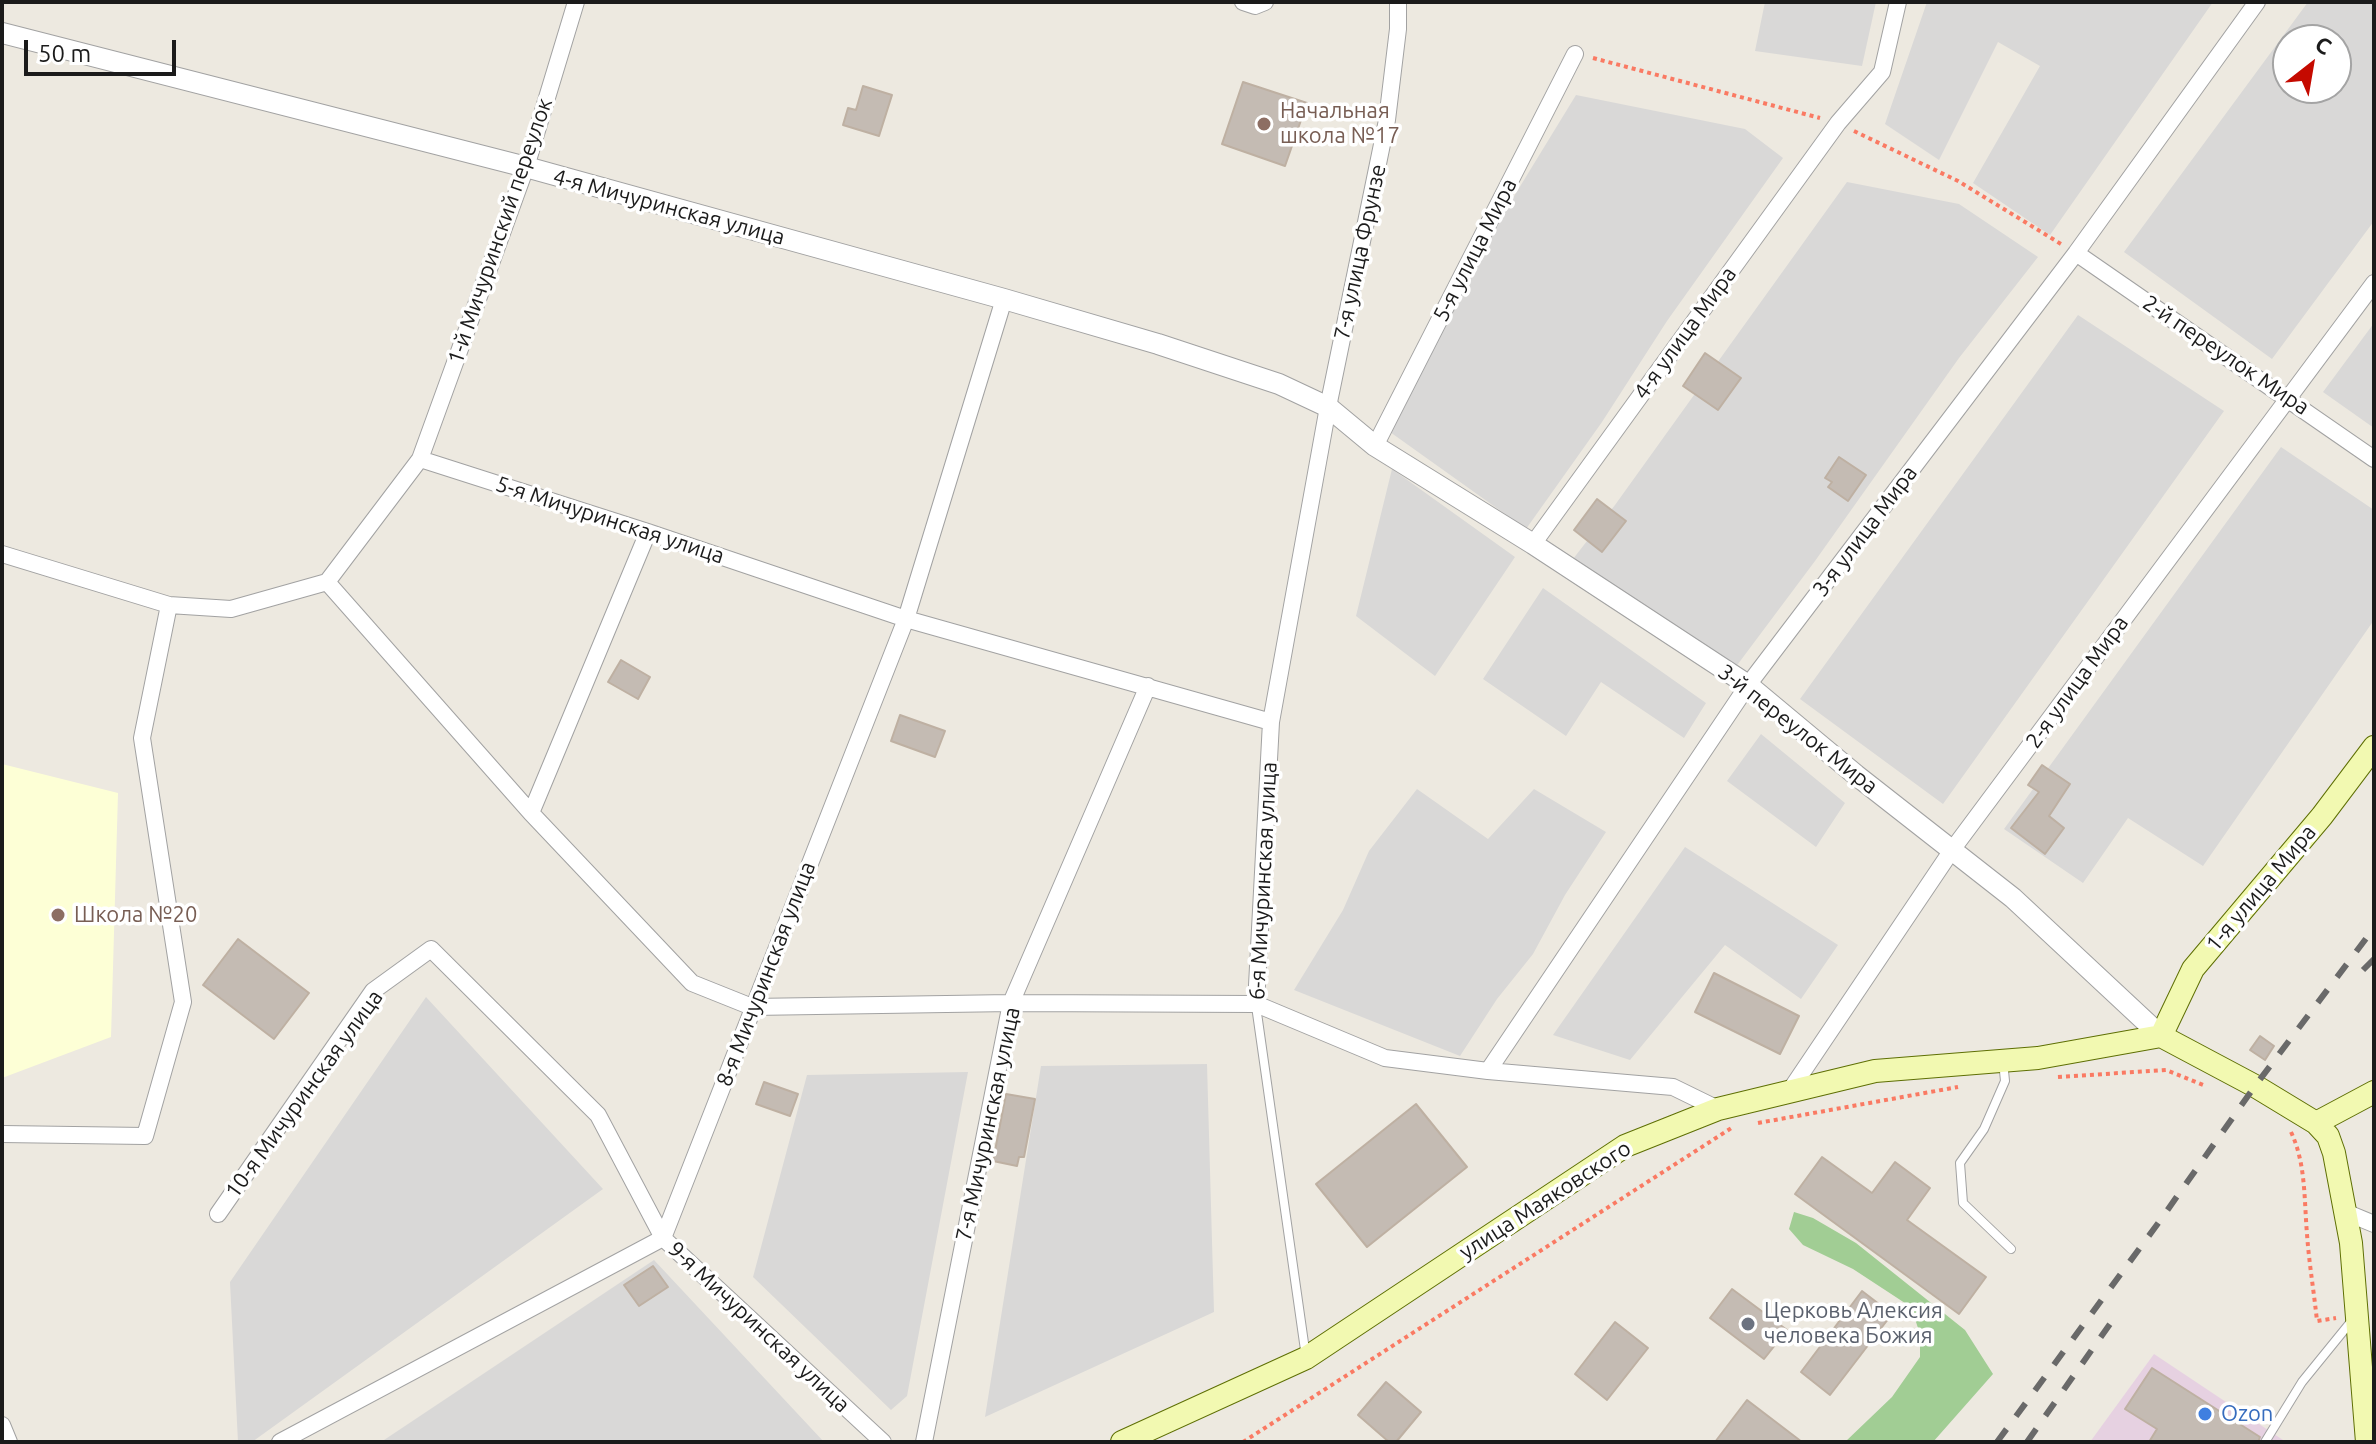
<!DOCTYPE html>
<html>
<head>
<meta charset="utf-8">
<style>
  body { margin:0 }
  #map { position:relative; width:2376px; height:1444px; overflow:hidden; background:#ede9e0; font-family:Ubuntu,sans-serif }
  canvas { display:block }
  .frame { position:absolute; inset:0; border:4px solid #1b1b1b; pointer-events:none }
  .north { position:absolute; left:2272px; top:24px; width:80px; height:80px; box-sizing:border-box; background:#fff; border:2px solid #a4a4a4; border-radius:50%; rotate:31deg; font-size:22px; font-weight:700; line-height:32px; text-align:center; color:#1b1b1b }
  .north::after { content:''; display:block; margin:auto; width:28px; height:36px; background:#c50a00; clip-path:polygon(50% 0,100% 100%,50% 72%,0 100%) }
  .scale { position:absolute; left:24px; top:40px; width:152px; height:36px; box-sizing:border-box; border:4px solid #1b1b1b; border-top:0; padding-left:10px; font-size:24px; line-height:28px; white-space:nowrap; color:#1b1b1b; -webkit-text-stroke:6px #fff; paint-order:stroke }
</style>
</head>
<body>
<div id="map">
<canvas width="2376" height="1444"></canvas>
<div class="frame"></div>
<div class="north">С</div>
<div class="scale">50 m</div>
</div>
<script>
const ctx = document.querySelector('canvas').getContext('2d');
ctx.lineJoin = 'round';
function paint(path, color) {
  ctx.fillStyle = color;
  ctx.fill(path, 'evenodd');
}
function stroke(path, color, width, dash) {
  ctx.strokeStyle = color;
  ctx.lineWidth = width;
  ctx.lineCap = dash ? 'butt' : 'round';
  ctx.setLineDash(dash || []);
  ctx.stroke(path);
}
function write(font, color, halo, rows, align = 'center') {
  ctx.font = font + ' Ubuntu,sans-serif';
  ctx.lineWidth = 7;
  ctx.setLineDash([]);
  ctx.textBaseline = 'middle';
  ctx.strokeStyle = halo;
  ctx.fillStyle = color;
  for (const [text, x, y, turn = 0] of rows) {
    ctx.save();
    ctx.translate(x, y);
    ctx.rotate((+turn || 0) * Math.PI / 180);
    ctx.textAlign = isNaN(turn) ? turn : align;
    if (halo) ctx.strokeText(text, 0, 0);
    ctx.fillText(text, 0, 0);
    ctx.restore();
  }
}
paint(new Path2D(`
  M 1765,2 L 1876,2 L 1862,66 L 1755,51 Z
  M 1927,2 L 2213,2 L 2050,235 L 1973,183 L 2040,66 L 1998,42 L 1939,160 L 1885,124 Z
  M 2308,2 L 2374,2 L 2374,221 L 2272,359 L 2124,252 ZM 2288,40 L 2336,40 L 2336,88 L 2288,88 Z
  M 1576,95 L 1745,129 L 1783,158 L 1667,321 L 1602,422 L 1526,529 L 1383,427 L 1472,265 Z
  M 1847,182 L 1959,204 L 2038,257 L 1959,358 L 1815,561 L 1732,672 L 1573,559 L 1615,505 Z
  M 2078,315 L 2224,411 L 1943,804 L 1800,699 Z
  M 2374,323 L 2374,428 L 2323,392 Z
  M 2281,447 L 2374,510 L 2374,620 L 2203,866 L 2128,818 L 2083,883 L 2004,829 Z
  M 1392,469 L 1515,557 L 1435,676 L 1356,616 Z
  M 1543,588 L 1706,703 L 1684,738 L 1601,682 L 1566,736 L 1483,679 Z
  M 1761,734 L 1845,803 L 1816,847 L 1727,781 Z
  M 1417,789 L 1488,839 L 1534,789 L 1606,832 L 1565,895 L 1533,954 L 1497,999 L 1460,1056 L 1294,990 L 1343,910 L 1369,851 Z
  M 1685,847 L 1838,945 L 1801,999 L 1725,945 L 1630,1060 L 1553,1035 Z
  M 426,997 L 603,1189 L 252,1442 L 238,1442 L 230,1282 Z
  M 1207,1064 L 1214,1312 L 985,1417 L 1041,1066 Z
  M 968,1072 L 907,1396 L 891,1410 L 753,1277 L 807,1075 Z
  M 654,1260 L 824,1442 L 381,1442 Z`), '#d9d8d7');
paint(new Path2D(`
  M 2154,1354 L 2286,1442 L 2090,1442 Z`), '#e6d1e1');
paint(new Path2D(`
  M 2,764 L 118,793 L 111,1037 L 2,1078 Z`), '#fdffd6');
paint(new Path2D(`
  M 1794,1212 L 1813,1218 L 1856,1243 L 1965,1330 L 1993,1374 L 1933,1442 L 1845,1442 L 1892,1397 L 1920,1357 L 1920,1334 L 1911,1307 L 1853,1269 L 1803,1245 L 1789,1229 Z`), '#a1cd94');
const building = new Path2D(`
  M 1243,82 L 1307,103 L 1285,166 L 1222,144 Z
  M 863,86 L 892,95 L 879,136 L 843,125 L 848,108 L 856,110 Z
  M 1705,353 L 1741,378 L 1718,410 L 1683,386 Z
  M 1839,457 L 1866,475 L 1848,501 L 1828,487 L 1832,482 L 1825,478 Z
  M 1597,499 L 1626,521 L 1602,552 L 1574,530 Z
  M 621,660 L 650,677 L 638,699 L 608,682 Z
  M 900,715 L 945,731 L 935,757 L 891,741 Z
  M 2042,765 L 2070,784 L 2049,816 L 2064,828 L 2045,854 L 2011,828 L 2039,792 L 2028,785 Z
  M 238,939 L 309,993 L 274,1039 L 203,985 Z
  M 1714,973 L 1799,1016 L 1780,1054 L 1695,1012 Z
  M 2260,1036 L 2274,1046 L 2265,1060 L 2250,1050 Z
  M 764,1082 L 798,1094 L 790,1116 L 756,1104 Z
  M 1006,1094 L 1035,1099 L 1024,1157 L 1019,1157 L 1017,1166 L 993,1161 Z
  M 1416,1104 L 1467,1167 L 1367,1247 L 1316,1184 Z
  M 1822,1157 L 1872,1193 L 1895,1162 L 1930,1188 L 1907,1220 L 1986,1277 L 1959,1314 L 1795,1194 Z
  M 653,1266 L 668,1287 L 639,1306 L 624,1285 Z
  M 1732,1289 L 1787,1330 L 1764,1359 L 1710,1318 Z
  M 1862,1291 L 1892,1314 L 1830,1395 L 1801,1372 Z
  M 1615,1322 L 1648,1348 L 1607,1400 L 1575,1374 Z
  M 2152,1368 L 2260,1437 L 2258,1442 L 2149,1442 L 2157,1429 L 2125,1409 Z
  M 1386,1382 L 1421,1412 L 1396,1442 L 1389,1442 L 1358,1415 Z
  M 1747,1400 L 1802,1442 L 1715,1442 Z`);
paint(building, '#c4bbb3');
stroke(building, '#beb0a2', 2);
const service = new Path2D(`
  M 1256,1006 L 1306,1357
  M 2003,1061 L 2005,1081 L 1984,1129 L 1960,1163 L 1963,1203 L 2011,1249
  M 2265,1442 L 2302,1382 L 2354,1318`);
const minor = new Path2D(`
  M 1243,2 L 1255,6 L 1265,2
  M 2076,253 L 2374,459
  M 1375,446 L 1575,54
  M 420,459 L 648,532 L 906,619 L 1271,722
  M 1533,544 L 1838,123 L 1882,72 L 1898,2
  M 2,554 L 169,605 L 231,609 L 327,582 L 420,459 L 526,167 L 576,2
  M 327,582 L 531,813 L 692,983 L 752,1007 L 1011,1003 L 1256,1004 L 1385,1058 L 1488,1071 L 1673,1087 L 1718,1109
  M 531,813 L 648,532
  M 1256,1004 L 1271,722 L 1328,407 L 1387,120 L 1398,29 L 1398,2
  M 1488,1071 L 1748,685 L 2076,253 L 2257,2
  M 1791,1089 L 1952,850 L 2374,283
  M 2,1134 L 145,1136 L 183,1002 L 142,738 L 169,605
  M 2345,1212 L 2374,1224
  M 218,1214 L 373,991 L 431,949 L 598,1115 L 663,1238 L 883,1442
  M 2,1425 L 9,1442
  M 280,1442 L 663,1238 L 906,619 L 1004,299
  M 924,1442 L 1011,1003 L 1148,686`);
const tertiary = new Path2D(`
  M 2,33 L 526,167 L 1004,299 L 1158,344 L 1279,384 L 1328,407 L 1375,446 L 1533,544 L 1748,685 L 1856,775 L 2013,898 L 2161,1036`);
const secondary = new Path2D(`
  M 2161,1036 L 2193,969 L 2322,816 L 2374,747
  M 2316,1123 L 2374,1092
  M 1122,1442 L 1306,1358 L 1625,1146 L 1718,1109 L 1875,1071 L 2038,1058 L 2161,1036 L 2255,1086 L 2316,1123 L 2328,1136 L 2334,1153 L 2351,1243 L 2367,1442`);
stroke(service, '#a2a2a2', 10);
stroke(minor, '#a2a2a2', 18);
stroke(tertiary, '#a2a2a2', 22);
stroke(secondary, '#5e6f04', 24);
stroke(new Path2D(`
  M 1593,58 L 1820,118
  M 1854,131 L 1958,181 L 2061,244
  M 2058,1077 L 2166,1070 L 2206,1086
  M 1758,1123 L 1958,1087
  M 2291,1132 C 2306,1164 2304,1199 2307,1234 C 2309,1263 2314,1292 2317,1321 L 2336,1318
  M 1243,1442 L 1733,1127`), '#fa7a63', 4, [4, 4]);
stroke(service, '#fff', 8);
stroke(minor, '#fff', 16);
stroke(tertiary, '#fff', 20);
stroke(secondary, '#f2f9b1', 22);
stroke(new Path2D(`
  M 2363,970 L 2374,959
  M 1997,1442 L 2159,1222 L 2255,1086 L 2374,928
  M 2027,1442 L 2117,1314`), '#696969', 6, [16, 16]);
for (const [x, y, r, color] of [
  [1264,124,8,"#8d6e63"],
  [58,915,8,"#8d6e63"],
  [1748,1324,8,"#6b7280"],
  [2205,1414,8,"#3f7fe0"]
]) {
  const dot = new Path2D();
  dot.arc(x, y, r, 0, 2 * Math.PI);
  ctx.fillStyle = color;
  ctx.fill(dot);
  stroke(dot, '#fff', 3);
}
write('22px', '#785e54', '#fff', [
  ["Начальная",1280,111],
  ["школа №17",1280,136],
  ["Школа №20",74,915]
], 'left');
write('22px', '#1b1b1b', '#fff', [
  ["4-я Мичуринская улица",669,207,15],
  ["1-й Мичуринский переулок",500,231,-71],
  ["5-я улица Мира",1475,250,-63],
  ["7-я улица Фрунзе",1360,252,-78],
  ["4-я улица Мира",1685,333,-54],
  ["2-й переулок Мира",2226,355,34],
  ["5-я Мичуринская улица",610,520,18],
  ["3-я улица Мира",1865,531,-53],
  ["2-я улица Мира",2077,682,-54],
  ["3-й переулок Мира",1798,729,38],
  ["6-я Мичуринская улица",1263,881,-87],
  ["1-я улица Мира",2261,888,-50],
  ["8-я Мичуринская улица",766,974,-69],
  ["10-я Мичуринская улица",304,1094,-54],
  ["7-я Мичуринская улица",988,1124,-78],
  ["улица Маяковского",1545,1200,-33],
  ["9-я Мичуринская улица",759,1327,43]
]);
write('22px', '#5b616d', '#fff', [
  ["Церковь Алексия",1764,1311],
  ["человека Божия",1764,1336]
], 'left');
write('22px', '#366cbe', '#fff', [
  ["Ozon",2221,1414]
], 'left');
</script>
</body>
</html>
